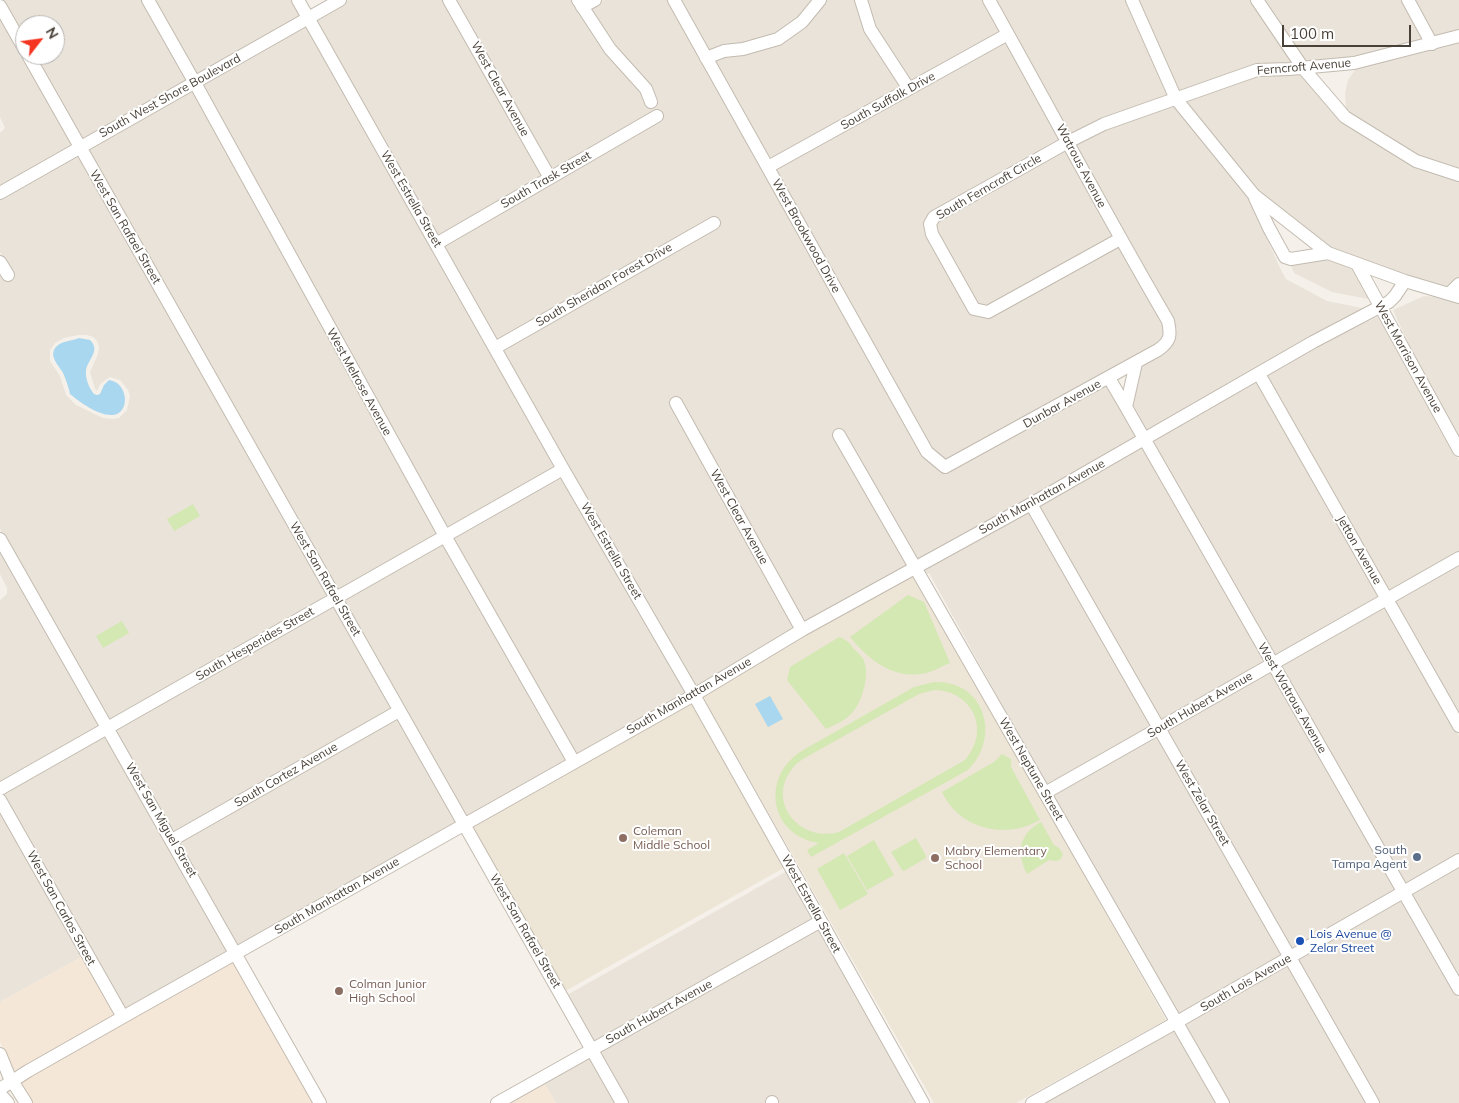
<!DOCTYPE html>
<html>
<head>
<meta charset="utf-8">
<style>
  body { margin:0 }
  #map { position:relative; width:1459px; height:1103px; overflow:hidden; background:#f5f1ea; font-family:Mulish,sans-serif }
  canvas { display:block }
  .north { position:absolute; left:15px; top:15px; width:50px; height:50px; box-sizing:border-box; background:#fff; border:1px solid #b6b3af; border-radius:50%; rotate:60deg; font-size:14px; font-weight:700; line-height:20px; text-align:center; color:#494138 }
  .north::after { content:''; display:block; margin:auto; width:18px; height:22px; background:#f53421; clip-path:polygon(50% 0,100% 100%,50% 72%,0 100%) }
  .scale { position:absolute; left:1282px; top:25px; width:129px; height:22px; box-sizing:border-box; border:2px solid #494138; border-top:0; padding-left:6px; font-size:15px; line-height:18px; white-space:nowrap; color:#494138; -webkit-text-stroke:4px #fff; paint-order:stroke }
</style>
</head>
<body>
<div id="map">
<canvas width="1459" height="1103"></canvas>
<div class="north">N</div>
<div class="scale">100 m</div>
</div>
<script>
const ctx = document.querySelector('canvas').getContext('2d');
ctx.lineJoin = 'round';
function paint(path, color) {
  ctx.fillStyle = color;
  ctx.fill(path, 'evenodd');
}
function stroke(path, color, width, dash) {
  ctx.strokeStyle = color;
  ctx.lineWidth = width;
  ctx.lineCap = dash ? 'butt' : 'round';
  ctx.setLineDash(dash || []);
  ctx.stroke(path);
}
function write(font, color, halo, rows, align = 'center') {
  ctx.font = font + ' Mulish,sans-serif';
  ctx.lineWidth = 4;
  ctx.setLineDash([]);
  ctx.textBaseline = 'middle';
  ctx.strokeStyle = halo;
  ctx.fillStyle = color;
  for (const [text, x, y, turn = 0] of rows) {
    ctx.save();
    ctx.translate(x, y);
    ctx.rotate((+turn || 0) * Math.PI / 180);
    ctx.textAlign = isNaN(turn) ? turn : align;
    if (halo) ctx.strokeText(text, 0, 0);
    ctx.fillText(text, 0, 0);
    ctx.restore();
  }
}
paint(new Path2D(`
  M 2,0 L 142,0 L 188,81 L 82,141 L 34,55 L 55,55 L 55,25 L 25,25 L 25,40 Z
  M 153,0 L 292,0 L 302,17 L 197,76 Z
  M 349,0 L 444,0 L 543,177 L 438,237 L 315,19 Z
  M 455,0 L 572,0 L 642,92 L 649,108 L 657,104 L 651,87 L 614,46 L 589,8 L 604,0 L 669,0 L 943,473 L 946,473 L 948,471 L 1107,384 L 1138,438 L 918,561 L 841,428 L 833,434 L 909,566 L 805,624 L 678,396 L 669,401 L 796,629 L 696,688 L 501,350 L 720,224 L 715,216 L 497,342 L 443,245 L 663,117 L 659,109 L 552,172 Z
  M 680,0 L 814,0 L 799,19 L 776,35 L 708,52 Z
  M 826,0 L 854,0 L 858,4 L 902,87 L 770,161 L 713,60 L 725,55 L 768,47 Z
  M 867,0 L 983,0 L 1001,32 L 911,83 L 875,27 Z
  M 995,0 L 1126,0 L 1170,96 L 1070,136 Z
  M 1138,0 L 1251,0 L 1295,64 L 1179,93 Z
  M 1263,0 L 1402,0 L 1425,41 L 1356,58 L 1306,63 Z
  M 1413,0 L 1459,0 L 1459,31 L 1435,38 Z
  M 0,16 L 74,146 L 0,188 L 0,133 L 5,128 L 0,117 Z
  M 306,24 L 557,468 L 447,530 L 201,84 Z
  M 1005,40 L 1061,141 L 930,215 L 973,313 L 1118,246 L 1163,323 L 1166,333 L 1160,344 L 947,462 L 931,448 L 774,169 Z
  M 1459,41 L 1459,170 L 1418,157 L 1348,113 L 1346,110 L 1345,93 L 1348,80 L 1357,67 L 1430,50 Z
  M 1301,73 L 1338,117 L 1459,180 L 1459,277 L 1449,288 L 1374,268 L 1333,250 L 1332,248 L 1330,248 L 1258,192 L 1184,101 L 1258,75 Z
  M 192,89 L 438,535 L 338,592 L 87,148 Z
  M 1173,105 L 1249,198 L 1280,268 L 1286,279 L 1327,301 L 1372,310 L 1146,433 L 1131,406 L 1140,366 L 1176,335 L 1176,329 L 1175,328 L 1074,144 L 1106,128 Z
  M 1066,148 L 1114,238 L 988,307 L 978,305 L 937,233 L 935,225 L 938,220 Z
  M 78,153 L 329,597 L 110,721 L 0,529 L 0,272 L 6,282 L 14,277 L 0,252 L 0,198 ZM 78,335 L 87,335 L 93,337 L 97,341 L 99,347 L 98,354 L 90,372 L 95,389 L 97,391 L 100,384 L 110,377 L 120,380 L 128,390 L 130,396 L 127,410 L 119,418 L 113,419 L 103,418 L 76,405 L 66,395 L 60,376 L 50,361 L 50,350 L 55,343 L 64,338 Z
  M 1327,258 L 1367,276 L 1378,301 L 1332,292 L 1294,273 L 1291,266 Z
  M 1424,296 L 1447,298 L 1459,302 L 1459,440 L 1421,371 L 1393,310 Z
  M 1384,314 L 1412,376 L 1459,461 L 1459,553 L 1389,593 L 1265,376 L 1315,346 Z
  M 1257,381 L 1380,598 L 1275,657 L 1151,441 Z
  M 1142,446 L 1266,662 L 1161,722 L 1037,505 Z
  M 561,476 L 687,693 L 576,755 L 451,538 Z
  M 1028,510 L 1152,727 L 1047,786 L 929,573 L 926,574 L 923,569 Z
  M 442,543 L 567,760 L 466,817 L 342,599 Z
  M 0,549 L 101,726 L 0,783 L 0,600 L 7,594 L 7,588 L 0,574 Z
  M 1459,563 L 1459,716 L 1393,601 Z
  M 333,604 L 393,710 L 174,833 L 114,729 Z
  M 1385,605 L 1459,736 L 1459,855 L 1406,886 L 1279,665 Z
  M 1271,670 L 1397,891 L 1292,951 L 1165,730 Z
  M 397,717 L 457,822 L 238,946 L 178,841 Z
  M 106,734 L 229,951 L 125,1010 L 2,793 Z
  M 1157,735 L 1283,956 L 1179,1016 L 1052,794 Z
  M 0,810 L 83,956 L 0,1002 Z
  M 1459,865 L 1459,979 L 1410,894 Z
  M 787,871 L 814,920 L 594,1043 L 567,995 Z
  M 1402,898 L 1459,999 L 1459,1103 L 1379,1103 L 1296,959 Z
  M 818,927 L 917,1103 L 778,1103 L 774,1096 L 765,1100 L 767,1103 L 628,1103 L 598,1051 Z
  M 1288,964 L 1367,1103 L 1229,1103 L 1184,1024 Z
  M 1175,1029 L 1217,1103 L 1041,1103 Z
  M 590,1057 L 616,1103 L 556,1103 L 544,1083 Z`), '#e9e3d9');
paint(new Path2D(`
  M 83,956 L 116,1015 L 16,1074 L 0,1042 L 0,1002 Z
  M 234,960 L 315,1103 L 33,1103 L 20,1082 Z
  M 544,1083 L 556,1103 L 506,1103 Z`), '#f5e7d7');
paint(new Path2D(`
  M 913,571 L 1166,1020 L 1016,1103 L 934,1103 L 702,696 Z
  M 694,695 L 789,865 L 560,994 L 464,824 Z`), '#ede5d5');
paint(new Path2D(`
  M 193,504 L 200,516 L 174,531 L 167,519 Z
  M 908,595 L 924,602 L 950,663 C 940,667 931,673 920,674 C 891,678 867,658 850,637 Z
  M 122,621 L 129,633 L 103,648 L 96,636 Z
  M 839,637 C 847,640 849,642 854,649 C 857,652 863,657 864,661 C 870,675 862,702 852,713 C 846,720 835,725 826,729 L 787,680 L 790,667 Z
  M 934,682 C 984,680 1002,736 968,770 L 811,857 L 807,850 L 819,843 C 768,835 760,774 805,749 L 914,687 ZM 934,690 C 973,691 991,730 965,760 L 839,832 C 800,843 766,802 792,769 C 796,763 803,759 810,755 L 919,694 Z
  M 1002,754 L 1011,759 L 1011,767 L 1040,820 C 1005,840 959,829 942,792 L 994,762 Z
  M 1041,822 L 1054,845 L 1059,848 L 1063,854 L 1061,859 L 1056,861 L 1049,860 L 1027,874 C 1016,852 1019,834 1041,822 Z
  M 916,838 L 926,856 L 926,858 L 904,871 L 902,870 L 891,852 Z
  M 874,840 L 894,875 L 867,890 L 847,856 Z
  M 844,853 L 868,894 L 840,910 L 817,869 Z`), '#d4e8b4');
paint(new Path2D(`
  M 79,338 L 90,340 C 101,351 88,359 86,370 C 85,378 89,388 94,394 L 97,395 L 100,394 L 104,385 L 109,380 C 130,383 130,416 111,415 C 97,415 80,402 70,394 C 70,391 64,374 62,371 C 57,364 48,354 57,346 C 62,341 72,341 79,338 Z
  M 770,696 L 783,719 L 768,727 L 755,704 Z`), '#a9d7ef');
const minor = new Path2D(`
  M 148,0 L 195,83 L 445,536 L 574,762
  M 298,0 L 563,469 L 694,695 L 923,1103
  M 449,0 L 550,178
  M 578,0 L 610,49 L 646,89 L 651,102
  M 674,0 L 927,452 L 945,467 L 1158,350 C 1171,341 1171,335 1168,321 C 1106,215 1049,107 989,0
  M 861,0 L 870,29 L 909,89
  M 1132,0 L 1176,99 L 1254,195 L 1328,253 L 1405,281 L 1459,297
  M 1257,0 L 1303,68 L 1345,117 L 1416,161 L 1459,175
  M 1408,0 L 1432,44
  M 0,6 L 25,50
  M 582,7 L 595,0
  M 28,55 L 622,1103
  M 706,58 L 724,51 L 743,49 L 778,39 L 802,22 L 820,0
  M 768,167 L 1008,34
  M 0,193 L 340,0
  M 1255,198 L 1269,228 L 1285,257 L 1291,259 L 1328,253
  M 1120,239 L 988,312 L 974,309 L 932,234 L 930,224 L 934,217 L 1068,142 L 1104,124 L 1257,70 L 1289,69 L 1354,63 L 1459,36
  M 436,244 L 657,116
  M 0,262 L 8,275
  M 1357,264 L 1459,450
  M 1450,293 L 1459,284
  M 495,348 L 714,223
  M 1136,363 L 1126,407 L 1459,989
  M 1259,374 L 1459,726
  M 1109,378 L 1126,407
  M 676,403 L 802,630
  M 839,435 L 1223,1103
  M 1031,504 L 1373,1103
  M 0,539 L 320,1103
  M 0,789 L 563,469
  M 1045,793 L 1459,558
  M 0,800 L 123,1017
  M 172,840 L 399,711
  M 0,1054 L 9,1076 L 26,1103
  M 0,1089 L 28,1071 L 123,1017 L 694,695 L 802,630 L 1031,504 L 1313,342 L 1389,302 L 1395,296 L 1405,281
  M 0,1094 L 8,1103
  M 772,1102 L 772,1103
  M 497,1103 L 821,921
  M 1032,1103 L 1177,1022 L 1459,860`);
stroke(minor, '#c3bbb0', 14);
stroke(minor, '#fff', 12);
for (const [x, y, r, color] of [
  [623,838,5,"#8d6e63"],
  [1417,857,5,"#5c6f8a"],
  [935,858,5,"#8d6e63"],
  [1300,941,5,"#1a4fb4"],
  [339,991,5,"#8d6e63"]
]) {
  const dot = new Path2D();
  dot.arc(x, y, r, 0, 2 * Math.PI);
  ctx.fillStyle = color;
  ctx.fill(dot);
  stroke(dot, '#fff', 2);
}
write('12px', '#494138', '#fff', [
  ["Ferncroft Avenue",1304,67,-5],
  ["West Clear Avenue",500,89,61],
  ["South West Shore Boulevard",170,96,-29],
  ["South Suffolk Drive",888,101,-29],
  ["Watrous Avenue",1081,166,62],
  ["South Trask Street",546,180,-30],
  ["South Ferncroft Circle",989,187,-30],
  ["West Estrella Street",411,199,60],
  ["West San Rafael Street",125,227,60],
  ["West Brookwood Drive",806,236,61],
  ["South Sheridan Forest Drive",604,285,-30],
  ["West Morrison Avenue",1408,357,61],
  ["West Melrose Avenue",359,382,61],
  ["Dunbar Avenue",1062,404,-29],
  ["South Manhattan Avenue",1042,497,-29],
  ["West Clear Avenue",739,517,61],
  ["Jetton Avenue",1359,550,60],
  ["West Estrella Street",611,551,60],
  ["West San Rafael Street",325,579,60],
  ["South Hesperides Street",255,644,-30],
  ["South Manhattan Avenue",689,696,-30],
  ["West Watrous Avenue",1292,698,60],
  ["South Hubert Avenue",1200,705,-30],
  ["West Neptune Street",1031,769,60],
  ["South Cortez Avenue",286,775,-30],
  ["West Zelar Street",1202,803,60],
  ["West San Miguel Street",161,820,60],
  ["South Manhattan Avenue",337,896,-30],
  ["West Estrella Street",811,904,61],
  ["West San Carlos Street",61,908,61],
  ["West San Rafael Street",525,931,60],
  ["South Lois Avenue",1246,983,-30],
  ["South Hubert Avenue",659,1012,-29]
]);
write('12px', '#785e54', '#fff', [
  ["Coleman",633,831],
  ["Middle School",633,845],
  ["Mabry Elementary",945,851],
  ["School",945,865],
  ["Colman Junior",349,984],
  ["High School",349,998]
], 'left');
write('12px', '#4e5e75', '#fff', [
  ["South",1407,850],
  ["Tampa Agent",1407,864]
], 'right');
write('12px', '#164399', '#fff', [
  ["Lois Avenue @",1310,934],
  ["Zelar Street",1310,948]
], 'left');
</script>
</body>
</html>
